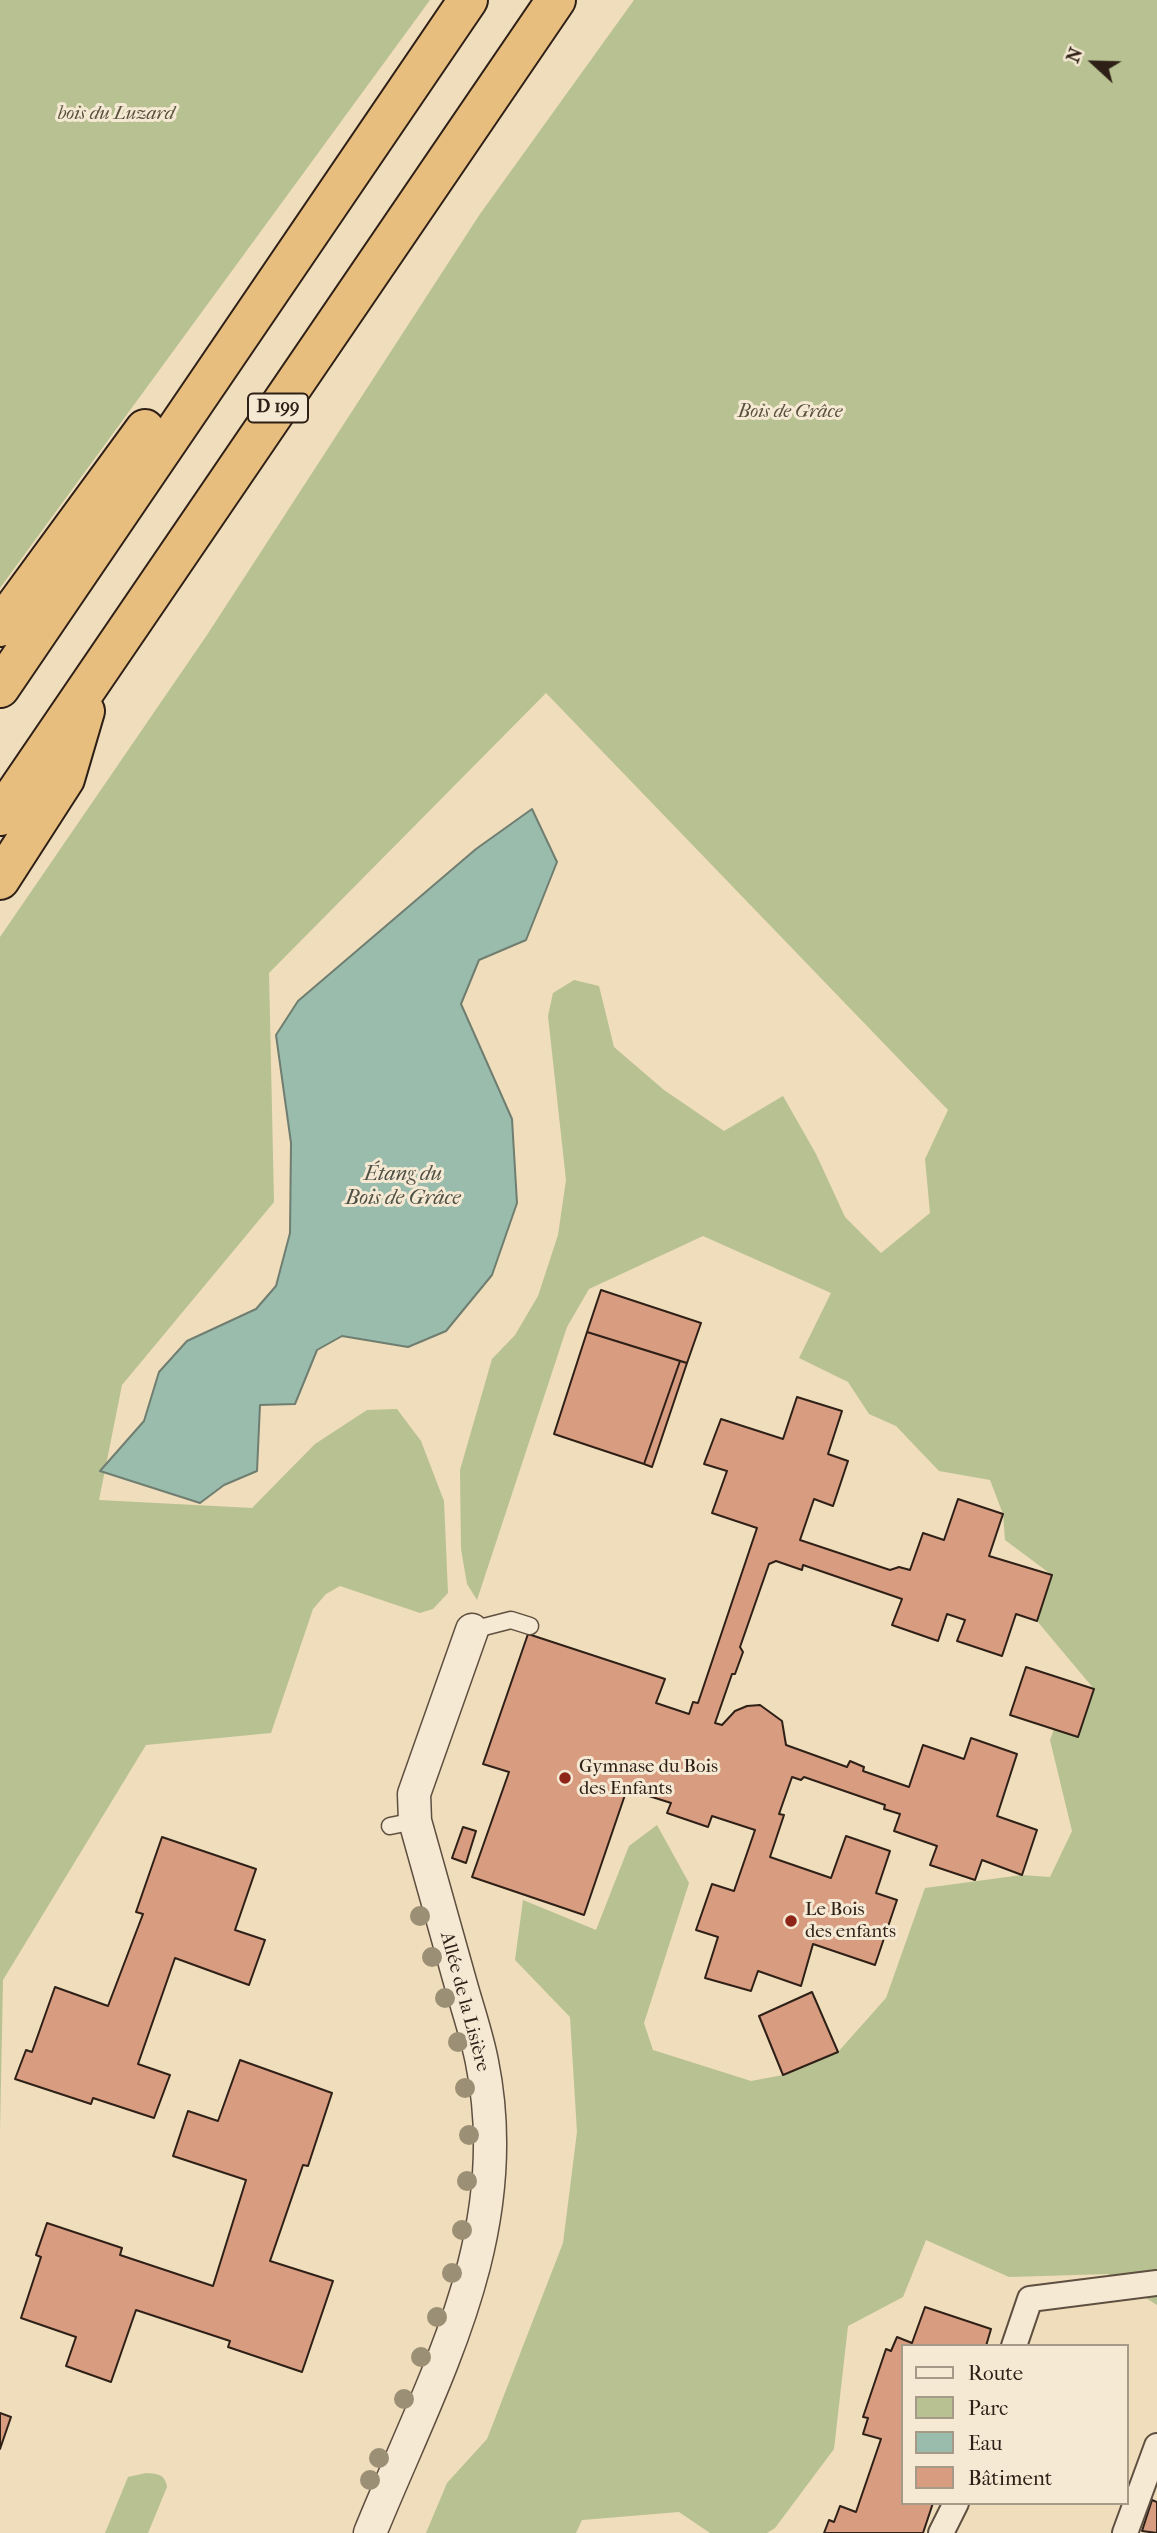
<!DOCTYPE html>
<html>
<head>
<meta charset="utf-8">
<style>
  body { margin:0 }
  #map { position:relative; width:1157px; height:2533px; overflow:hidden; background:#efddbb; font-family:"IM FELL French Canon",serif }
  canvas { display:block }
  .legend { position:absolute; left:901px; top:2344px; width:228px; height:161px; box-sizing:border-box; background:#f5e9d3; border:2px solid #a59988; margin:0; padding:9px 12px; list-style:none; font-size:21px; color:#2e2017 }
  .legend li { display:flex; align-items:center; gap:14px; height:35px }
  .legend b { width:35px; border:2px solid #a59988 }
  .north { position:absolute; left:1059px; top:28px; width:70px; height:70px; -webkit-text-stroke:5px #f5e9d3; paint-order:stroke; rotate:292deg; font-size:19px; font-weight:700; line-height:28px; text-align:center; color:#2e2017 }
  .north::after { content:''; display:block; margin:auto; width:24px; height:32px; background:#2e2017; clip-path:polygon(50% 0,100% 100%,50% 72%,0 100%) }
</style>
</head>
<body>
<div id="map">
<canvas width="1157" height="2533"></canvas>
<ul class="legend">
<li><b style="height:9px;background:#f5e9d3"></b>Route</li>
<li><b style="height:19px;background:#b7c191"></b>Parc</li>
<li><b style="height:19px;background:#9abcac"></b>Eau</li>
<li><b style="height:19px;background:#d89c80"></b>Bâtiment</li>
</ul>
<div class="north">N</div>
</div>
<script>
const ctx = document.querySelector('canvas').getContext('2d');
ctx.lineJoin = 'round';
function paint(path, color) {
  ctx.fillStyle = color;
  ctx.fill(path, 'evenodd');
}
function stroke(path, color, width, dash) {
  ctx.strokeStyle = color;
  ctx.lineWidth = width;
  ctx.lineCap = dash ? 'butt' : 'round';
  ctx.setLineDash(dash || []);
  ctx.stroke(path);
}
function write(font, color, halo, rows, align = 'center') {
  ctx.font = font + ' "IM FELL French Canon",serif';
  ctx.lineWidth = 6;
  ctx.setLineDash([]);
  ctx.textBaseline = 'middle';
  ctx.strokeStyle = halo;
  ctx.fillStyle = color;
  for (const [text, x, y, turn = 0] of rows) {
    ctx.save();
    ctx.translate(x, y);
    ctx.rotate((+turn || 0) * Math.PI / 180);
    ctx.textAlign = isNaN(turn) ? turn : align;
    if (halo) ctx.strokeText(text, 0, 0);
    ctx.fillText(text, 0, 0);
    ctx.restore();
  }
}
paint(new Path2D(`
  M 0,0 L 430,0 L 0,588 Z
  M 634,0 L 1157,0 L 1157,2305 L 1108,2274 L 1009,2277 L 926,2240 L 903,2297 L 848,2326 L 834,2449 L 775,2528 L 767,2533 L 710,2533 L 679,2512 L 582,2520 L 576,2533 L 426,2533 L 447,2483 L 487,2439 L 563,2243 L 577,2132 L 570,2017 L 515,1960 L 523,1900 L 596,1930 L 629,1846 L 657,1825 L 689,1883 L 644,2023 L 653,2050 L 751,2081 L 783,2075 L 838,2052 L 886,1998 L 925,1888 L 1022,1875 L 1050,1877 L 1072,1831 L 1050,1740 L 1054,1729 L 1078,1737 L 1094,1689 L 1037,1621 L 1052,1575 L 1005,1540 L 1003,1514 L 990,1480 L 939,1471 L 896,1426 L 869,1414 L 848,1382 L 799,1358 L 831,1293 L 703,1236 L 589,1289 L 567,1327 L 477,1600 L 467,1584 L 461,1549 L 460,1470 L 492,1359 L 515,1335 L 538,1296 L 558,1235 L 566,1180 L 548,1016 L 553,993 L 574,980 L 599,986 L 614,1047 L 664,1090 L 724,1131 L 783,1096 L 816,1154 L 845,1217 L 881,1253 L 930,1213 L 925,1159 L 948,1110 L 546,693 L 269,973 L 274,1202 L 122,1385 L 99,1500 L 252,1508 L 315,1444 L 367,1410 L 397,1409 L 421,1441 L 444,1501 L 448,1593 L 433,1609 L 420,1613 L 340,1586 L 326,1594 L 313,1609 L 271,1733 L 146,1745 L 3,1980 L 0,2130 L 0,937 L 207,635 L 480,214 Z
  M 146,2473 C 158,2474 165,2474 167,2487 L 148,2533 L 105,2533 L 128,2477 Z`), '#b7c191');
const water = new Path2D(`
  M 532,809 L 557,862 L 526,940 L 479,960 L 461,1004 L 512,1119 L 517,1203 L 492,1275 L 446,1331 L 408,1347 L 342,1336 L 317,1350 L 295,1404 L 260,1405 L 257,1471 L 224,1485 L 200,1503 L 100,1471 L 144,1421 L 159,1372 L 187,1341 L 256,1309 L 276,1286 L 290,1233 L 291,1143 L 276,1035 L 298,1001 L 476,849 Z`);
paint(water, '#9abcac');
stroke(water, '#6f7e70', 2);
const building = new Path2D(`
  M 601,1290 L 701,1323 L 687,1363 L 587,1332 Z
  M 587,1332 L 680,1361 L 644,1464 L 554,1434 Z
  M 680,1361 L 687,1363 L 652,1467 L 644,1464 Z
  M 797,1397 L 842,1411 L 828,1454 L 848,1461 L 833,1506 L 814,1499 L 800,1540 L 890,1570 L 899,1567 L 910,1570 L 923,1533 L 944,1540 L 958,1499 L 1003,1514 L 989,1556 L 1052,1575 L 1037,1621 L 1016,1614 L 1002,1656 L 957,1641 L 965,1620 L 947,1614 L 938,1641 L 892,1625 L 902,1599 L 803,1565 L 802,1570 L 776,1561 L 769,1564 L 740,1647 L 743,1652 L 735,1674 L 732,1674 L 715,1723 L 722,1725 L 735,1711 L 747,1706 L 760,1705 L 782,1721 L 786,1745 L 847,1767 L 850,1761 L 864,1767 L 863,1771 L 909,1787 L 923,1745 L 964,1759 L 971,1738 L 1017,1754 L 997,1816 L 1037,1830 L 1022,1875 L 982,1860 L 975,1880 L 930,1865 L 937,1846 L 894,1831 L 900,1814 L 884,1809 L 885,1805 L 804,1777 L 801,1780 L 792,1777 L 779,1814 L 784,1815 L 770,1857 L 831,1878 L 846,1836 L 890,1851 L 876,1893 L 897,1900 L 875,1965 L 813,1944 L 801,1986 L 758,1971 L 751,1991 L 705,1978 L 718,1937 L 696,1930 L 712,1884 L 734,1891 L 755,1830 L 712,1816 L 708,1827 L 667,1813 L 671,1803 L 627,1789 L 584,1915 L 472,1877 L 509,1772 L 483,1764 L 528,1634 L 665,1679 L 656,1703 L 689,1714 L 693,1702 L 698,1703 L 757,1528 L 712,1513 L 727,1471 L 704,1464 L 721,1419 L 783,1439 Z
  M 1026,1667 L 1094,1689 L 1078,1737 L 1010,1715 Z
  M 463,1827 L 476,1831 L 466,1863 L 452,1858 Z
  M 162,1837 L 256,1869 L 235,1930 L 265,1940 L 249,1985 L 175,1958 L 138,2064 L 170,2075 L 154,2118 L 93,2098 L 91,2104 L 15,2079 L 26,2050 L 32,2052 L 55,1987 L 108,2006 L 143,1914 L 136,1912 Z
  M 812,1992 L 838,2052 L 783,2075 L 759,2016 Z
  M 240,2060 L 332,2093 L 308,2166 L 303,2165 L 270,2261 L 333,2281 L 302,2372 L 228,2347 L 230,2341 L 136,2310 L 111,2382 L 66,2366 L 76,2337 L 21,2318 L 41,2257 L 36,2255 L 47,2223 L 122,2248 L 120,2255 L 213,2286 L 246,2180 L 173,2156 L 188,2111 L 218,2121 Z
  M 925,2307 L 991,2329 L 986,2346 L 903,2346 L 903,2503 L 933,2503 L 923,2533 L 824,2533 L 829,2520 L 834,2522 L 840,2506 L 856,2512 L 881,2439 L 863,2434 L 868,2418 L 863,2417 L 886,2349 L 891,2351 L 897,2337 L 912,2343 Z
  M 0,2413 L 11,2417 L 0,2449 Z
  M 1152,2500 L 1157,2502 L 1157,2533 L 1142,2531 Z`);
paint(building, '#d89c80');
stroke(building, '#2e2017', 2);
const service = new Path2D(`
  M 472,1630 L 511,1620 L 530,1626
  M 390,1826 L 415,1821`);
const pedestrian = new Path2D(`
  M 1014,2346 L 1030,2299 L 1157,2283
  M 941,2533 L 956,2503
  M 1125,2533 L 1157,2446`);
const minor = new Path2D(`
  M 370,2533 C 433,2378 517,2235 482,2062 C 477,2036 468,2010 461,1985 C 446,1930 430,1876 415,1821 L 414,1794 L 472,1630`);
const trunk = new Path2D(`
  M 0,627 L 145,429
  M 0,688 L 468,0
  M 0,816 L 556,0
  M 0,880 L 65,779 L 85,711`);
stroke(service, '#5e4f40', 19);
stroke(pedestrian, '#5e4f40', 28);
stroke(minor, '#5e4f40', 35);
stroke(trunk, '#2e2017', 42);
stroke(service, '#f5e9d3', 16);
stroke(pedestrian, '#f5e9d3', 24);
stroke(minor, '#f5e9d3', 32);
stroke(trunk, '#e8be7e', 38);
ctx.fillStyle = '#9b8f75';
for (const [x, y] of [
  [420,1916],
  [432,1957],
  [445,1998],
  [458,2042],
  [465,2088],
  [469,2135],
  [467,2181],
  [462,2230],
  [452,2273],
  [437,2317],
  [421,2357],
  [404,2399],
  [379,2458],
  [370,2480]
]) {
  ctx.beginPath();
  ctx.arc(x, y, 10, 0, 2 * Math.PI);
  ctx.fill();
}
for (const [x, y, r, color] of [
  [565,1778,7,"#8f2418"],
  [791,1921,7,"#8f2418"]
]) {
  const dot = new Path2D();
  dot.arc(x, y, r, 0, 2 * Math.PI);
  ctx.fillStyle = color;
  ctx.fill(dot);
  stroke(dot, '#f5e9d3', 2.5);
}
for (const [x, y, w] of [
  [278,408,60]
]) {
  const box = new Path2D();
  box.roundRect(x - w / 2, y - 14.5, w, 29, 5);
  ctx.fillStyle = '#f5e9d3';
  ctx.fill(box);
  stroke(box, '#2e2017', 2);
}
write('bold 18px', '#2e2017', null, [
  ["D 199",278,408]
]);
write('italic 19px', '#57503c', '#f5e9d3', [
  ["bois du Luzard",116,114],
  ["Bois de Grâce",790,412]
]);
write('19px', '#2e2017', '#f5e9d3', [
  ["Gymnase du Bois",579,1767],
  ["des Enfants",579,1789],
  ["Le Bois",805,1910],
  ["des enfants",805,1932]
], 'left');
write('19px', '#2e2017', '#f5e9d3', [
  ["Allée de la Lisière",464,2002,75]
]);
write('italic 21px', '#4e4f44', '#f5e9d3', [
  ["Étang du",403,1175],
  ["Bois de Grâce",403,1199]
]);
</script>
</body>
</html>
